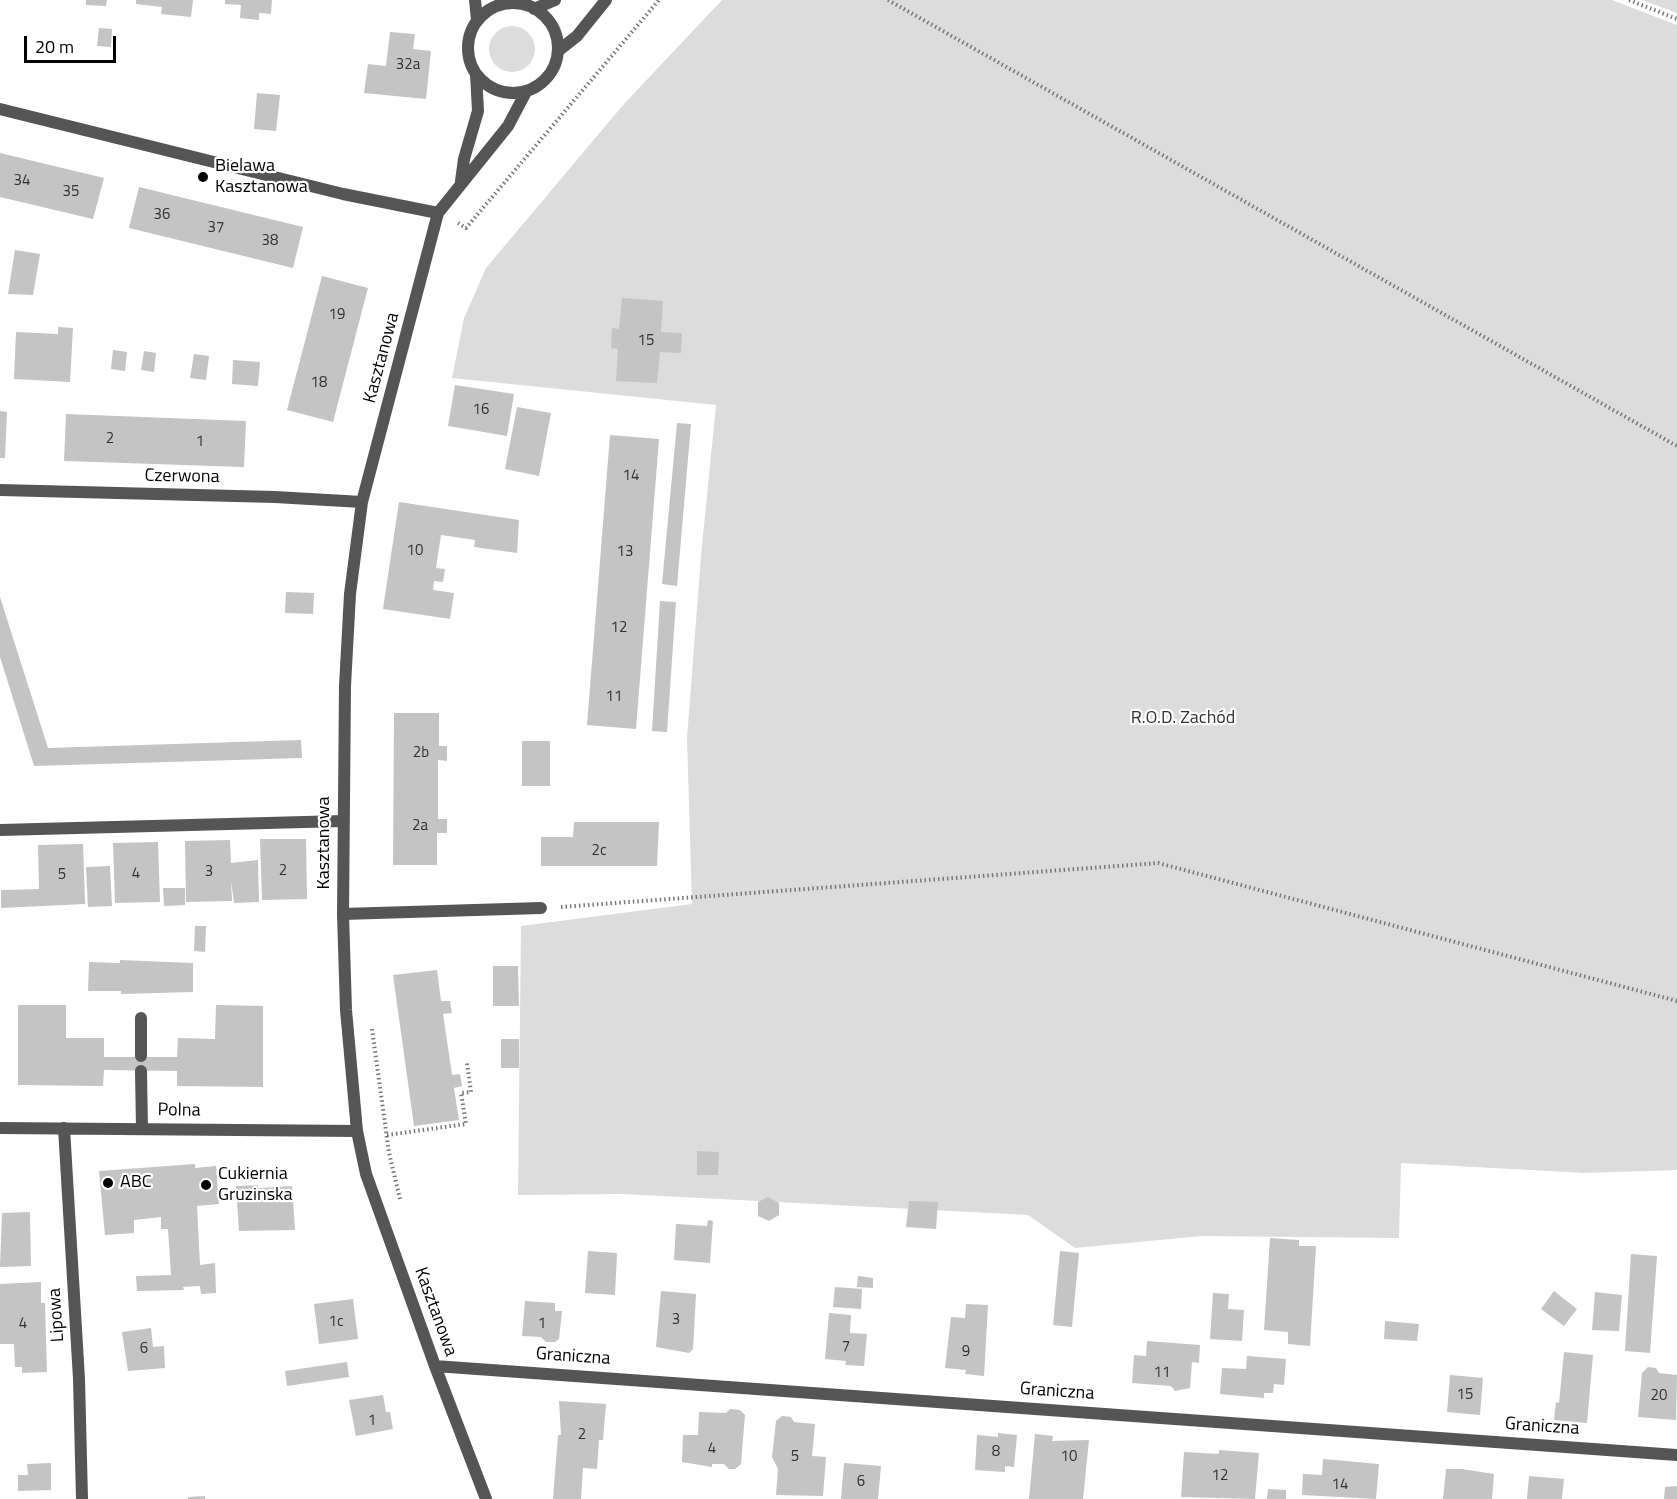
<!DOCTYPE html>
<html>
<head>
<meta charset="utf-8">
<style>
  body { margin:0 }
  #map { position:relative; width:1677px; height:1499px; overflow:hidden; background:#fff; font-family:"Titillium Web",sans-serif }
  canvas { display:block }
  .scale { position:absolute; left:24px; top:36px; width:92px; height:27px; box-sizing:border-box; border:3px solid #000; border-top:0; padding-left:8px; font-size:18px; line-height:21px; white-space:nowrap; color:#000; -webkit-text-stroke:4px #fff; paint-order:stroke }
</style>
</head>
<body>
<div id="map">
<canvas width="1677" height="1499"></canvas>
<div class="scale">20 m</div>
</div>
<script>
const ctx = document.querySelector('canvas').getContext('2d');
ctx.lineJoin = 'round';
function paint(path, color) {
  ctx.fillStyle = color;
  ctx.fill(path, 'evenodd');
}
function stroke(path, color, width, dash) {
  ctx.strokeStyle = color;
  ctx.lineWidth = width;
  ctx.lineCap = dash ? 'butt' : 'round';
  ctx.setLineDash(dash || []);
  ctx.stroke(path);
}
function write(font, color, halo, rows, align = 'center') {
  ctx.font = font + ' "Titillium Web",sans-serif';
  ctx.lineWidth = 4.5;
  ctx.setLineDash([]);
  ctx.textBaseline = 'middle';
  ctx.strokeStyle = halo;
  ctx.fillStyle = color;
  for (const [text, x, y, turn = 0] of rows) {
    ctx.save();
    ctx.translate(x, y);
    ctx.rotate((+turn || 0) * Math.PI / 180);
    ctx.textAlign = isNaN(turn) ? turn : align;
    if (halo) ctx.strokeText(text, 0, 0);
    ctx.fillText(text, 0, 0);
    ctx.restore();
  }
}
paint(new Path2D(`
  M 722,0 L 1612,0 L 1677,25 L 1677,1170 L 1585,1173 L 1401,1163 L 1399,1238 L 1202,1236 L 1075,1248 L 1028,1215 L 623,1194 L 518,1195 L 521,926 L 692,904 L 687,738 L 701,556 L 716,405 L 452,378 L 464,318 L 486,268 L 623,105 Z
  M 1642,0 L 1677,0 L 1677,13 Z
  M489 49a23 23 0 1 1 46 0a23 23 0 1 1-46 0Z`), '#dcdcdc');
paint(new Path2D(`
  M 86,0 L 107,0 L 106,6 L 86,5 Z
  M 136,0 L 193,0 L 191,17 L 161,14 L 162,7 L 136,4 Z
  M 225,0 L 272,0 L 271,14 L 259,13 L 259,20 L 240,18 L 241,5 L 225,4 Z
  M 99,28 L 112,29 L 111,47 L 97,46 Z
  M 390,32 L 415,34 L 413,49 L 431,51 L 426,99 L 364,93 L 368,64 L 386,66 Z
  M 257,93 L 280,95 L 276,131 L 254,129 Z
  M 0,153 L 104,178 L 93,219 L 0,197 Z
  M 139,187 L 303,227 L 293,268 L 129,228 Z
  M 15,250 L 40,254 L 33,295 L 8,294 Z
  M 322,276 L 368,288 L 333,422 L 287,410 Z
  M 622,298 L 663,301 L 661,332 L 682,333 L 681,353 L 660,352 L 657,383 L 616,381 L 618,349 L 611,348 L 612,328 L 619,329 Z
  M 58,327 L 73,328 L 70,382 L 14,379 L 16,332 L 58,334 Z
  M 113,350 L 127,352 L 125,371 L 111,369 Z
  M 144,351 L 156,353 L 154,372 L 141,370 Z
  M 194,354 L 209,356 L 206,380 L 190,378 Z
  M 233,360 L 260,362 L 258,386 L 232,384 Z
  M 455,385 L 514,394 L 507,436 L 448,426 Z
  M 517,407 L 551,413 L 539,476 L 505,469 Z
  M 0,411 L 7,412 L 5,458 L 0,458 Z
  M 66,414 L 246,421 L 244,467 L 64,461 Z
  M 677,423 L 691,424 L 677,586 L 662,584 Z
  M 610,435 L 659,439 L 636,729 L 587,725 Z
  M 399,502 L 519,520 L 517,553 L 474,547 L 475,540 L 441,535 L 436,568 L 445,569 L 443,582 L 434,581 L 433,590 L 454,593 L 450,619 L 383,609 Z
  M 286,592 L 314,593 L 313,614 L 285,613 Z
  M 0,597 L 48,748 L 301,740 L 302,758 L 34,766 L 0,657 Z
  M 660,601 L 676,602 L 667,732 L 652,731 Z
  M 394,713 L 439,713 L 439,746 L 447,746 L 447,761 L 438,760 L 438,819 L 447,819 L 447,833 L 437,833 L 437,865 L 393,865 Z
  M 522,741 L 550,741 L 550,786 L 522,786 Z
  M 574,822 L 659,822 L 657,866 L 541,866 L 541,837 L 573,837 Z
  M 260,839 L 306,839 L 307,899 L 262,900 Z
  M 230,840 L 231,863 L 258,860 L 259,902 L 234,903 L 231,881 L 232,901 L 186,902 L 185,841 Z
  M 158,842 L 160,902 L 115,903 L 113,843 Z
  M 83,844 L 85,904 L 1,908 L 1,890 L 39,889 L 38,845 Z
  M 110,866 L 112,906 L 88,907 L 86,867 Z
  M 163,888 L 185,888 L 185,905 L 164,906 Z
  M 195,926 L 206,926 L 205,952 L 194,951 Z
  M 120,960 L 193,963 L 193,992 L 121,994 L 121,991 L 88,991 L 89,962 L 120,963 Z
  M 493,966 L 518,966 L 519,1006 L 493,1006 Z
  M 437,970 L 441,1001 L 450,1001 L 452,1013 L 443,1014 L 452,1075 L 460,1074 L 462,1086 L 454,1088 L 459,1120 L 414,1126 L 393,975 Z
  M 18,1005 L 66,1005 L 66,1038 L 104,1038 L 104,1057 L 177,1057 L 178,1038 L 215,1039 L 216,1005 L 263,1006 L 263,1087 L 177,1086 L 177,1071 L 104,1070 L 103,1086 L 18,1085 Z
  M 501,1039 L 519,1039 L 519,1068 L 501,1068 Z
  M 697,1151 L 719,1152 L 718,1175 L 697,1175 Z
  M 195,1164 L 195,1168 L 216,1166 L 219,1204 L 197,1206 L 200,1265 L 215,1263 L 216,1293 L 201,1294 L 200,1286 L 183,1287 L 184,1290 L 137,1291 L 136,1276 L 171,1275 L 168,1229 L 161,1229 L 161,1217 L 134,1220 L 134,1233 L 105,1235 L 99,1171 Z
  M 258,1185 L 258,1188 L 292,1186 L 295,1230 L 239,1231 L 236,1186 Z
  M 768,1197 L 779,1203 L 779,1215 L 769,1221 L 758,1216 L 758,1202 Z
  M 909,1201 L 938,1202 L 936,1229 L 906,1227 Z
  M 30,1212 L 31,1266 L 0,1267 L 2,1213 Z
  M 708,1220 L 713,1221 L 710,1263 L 674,1260 L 676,1224 L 707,1226 Z
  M 1270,1238 L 1299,1240 L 1299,1246 L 1316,1246 L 1310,1346 L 1288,1344 L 1288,1332 L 1264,1330 Z
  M 588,1251 L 617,1253 L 615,1295 L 585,1293 Z
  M 1060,1251 L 1079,1253 L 1072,1327 L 1053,1325 Z
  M 1631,1254 L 1657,1256 L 1650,1353 L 1625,1351 Z
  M 858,1276 L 873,1278 L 873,1288 L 857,1287 Z
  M 41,1282 L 41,1303 L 45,1303 L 47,1372 L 22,1373 L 22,1367 L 15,1367 L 14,1344 L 0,1344 L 0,1284 Z
  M 835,1287 L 862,1289 L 861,1309 L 833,1307 Z
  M 661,1291 L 696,1294 L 693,1349 L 689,1353 L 656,1347 Z
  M 1554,1291 L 1577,1309 L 1564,1326 L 1541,1309 Z
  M 1595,1292 L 1622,1295 L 1619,1331 L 1592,1330 Z
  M 1213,1293 L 1229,1294 L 1228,1309 L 1244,1310 L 1242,1341 L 1210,1339 Z
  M 353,1299 L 358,1339 L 319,1344 L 314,1304 Z
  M 525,1301 L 555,1303 L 555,1311 L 562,1311 L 559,1339 L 555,1342 L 546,1342 L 541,1337 L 522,1336 Z
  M 966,1304 L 988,1305 L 984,1376 L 965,1374 L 966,1370 L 945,1368 L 951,1317 L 965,1318 Z
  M 829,1313 L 851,1315 L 850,1333 L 867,1334 L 864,1366 L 845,1365 L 846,1361 L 825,1359 Z
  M 1385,1321 L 1419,1324 L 1417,1341 L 1384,1339 Z
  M 151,1328 L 153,1347 L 164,1346 L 165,1368 L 128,1371 L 122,1332 Z
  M 1147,1341 L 1200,1345 L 1199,1363 L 1192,1362 L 1190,1388 L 1175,1391 L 1171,1386 L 1132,1383 L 1134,1355 L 1146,1356 Z
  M 1564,1352 L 1593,1355 L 1587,1423 L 1554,1420 L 1556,1402 L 1559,1403 Z
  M 1247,1356 L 1286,1359 L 1284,1385 L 1274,1384 L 1273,1393 L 1264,1393 L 1264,1398 L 1220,1394 L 1222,1368 L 1246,1369 Z
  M 347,1362 L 349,1377 L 287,1386 L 285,1371 Z
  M 1648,1367 L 1656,1368 L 1659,1373 L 1677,1375 L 1676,1420 L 1638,1417 L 1642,1373 Z
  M 1450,1375 L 1483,1378 L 1480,1415 L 1447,1412 Z
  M 383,1395 L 386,1412 L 390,1412 L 393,1429 L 356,1436 L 349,1400 Z
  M 559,1401 L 606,1404 L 603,1440 L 599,1440 L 597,1469 L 583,1468 L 581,1499 L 553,1499 L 558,1435 L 561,1435 Z
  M 730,1409 L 740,1410 L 745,1415 L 741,1464 L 735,1469 L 729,1469 L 724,1464 L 712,1464 L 712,1467 L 682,1462 L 683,1435 L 698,1435 L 699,1412 L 726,1413 Z
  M 782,1416 L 791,1417 L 794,1422 L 815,1424 L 812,1456 L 826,1457 L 823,1496 L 776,1495 L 778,1469 L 772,1457 L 776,1421 Z
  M 998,1433 L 1017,1435 L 1014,1467 L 1005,1466 L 1005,1472 L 975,1470 L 977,1435 L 998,1437 Z
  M 1035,1434 L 1053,1436 L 1052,1441 L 1089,1440 L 1083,1499 L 1029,1499 Z
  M 1219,1450 L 1259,1453 L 1255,1499 L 1181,1497 L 1184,1452 L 1219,1454 Z
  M 1323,1459 L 1379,1464 L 1376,1499 L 1302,1495 L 1303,1474 L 1322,1475 Z
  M 51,1463 L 51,1490 L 18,1491 L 18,1475 L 28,1475 L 27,1464 Z
  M 844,1463 L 881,1466 L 878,1499 L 841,1499 Z
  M 1446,1469 L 1462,1469 L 1494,1474 L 1492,1499 L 1443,1499 Z
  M 1529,1476 L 1564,1479 L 1562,1499 L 1527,1499 Z
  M 1677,1486 L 1677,1499 L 1664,1499 L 1665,1487 Z
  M 1268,1489 L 1286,1490 L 1286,1499 L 1267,1499 Z
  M 205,1496 L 205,1499 L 188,1499 L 188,1497 Z`), '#c4c4c4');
stroke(new Path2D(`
  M 888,0 L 1677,446
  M 1629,0 L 1677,19
  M 458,223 L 466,228 L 659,0
  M 561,907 L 1158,863 L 1677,1001
  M 372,1029 L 389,1153 L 400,1199
  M 387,1135 L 466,1124 L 461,1093 L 471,1092 L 467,1063`), '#777', 4, [1.5, 3]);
stroke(new Path2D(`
  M 0,830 L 343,821
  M 343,914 L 541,908
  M 141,1018 L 141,1056
  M 141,1071 L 142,1129`), '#555', 12);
stroke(new Path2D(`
  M 475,0 L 477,20
  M468 48a45 45 0 1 1 90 0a45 45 0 1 1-90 0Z
  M 534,9 L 555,0
  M 558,51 L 577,36 L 606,0
  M 0,109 L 343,194 L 438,213
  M 461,181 L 464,159 L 478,111 L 476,74
  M 0,490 L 275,497 L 362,502
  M 0,1128 L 357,1131
  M 64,1128 L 79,1379 L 82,1499
  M 435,1366 L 1677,1455
  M 486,1499 L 435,1366 L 366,1174 L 357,1131 L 346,1010 L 343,914 L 345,686 L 350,594 L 362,502 L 438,213 L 508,126 L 526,92`), '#555', 12);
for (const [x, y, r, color] of [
  [203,177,6,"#000"],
  [108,1183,6,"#000"],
  [206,1185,6,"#000"]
]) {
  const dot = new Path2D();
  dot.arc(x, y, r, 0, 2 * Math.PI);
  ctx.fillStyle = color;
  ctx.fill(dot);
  stroke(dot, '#fff', 2);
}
write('15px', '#313131', null, [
  ["32a",408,65],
  ["34",22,181],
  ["35",71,192],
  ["36",162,215],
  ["37",216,228],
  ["38",270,241],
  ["19",337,315],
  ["15",646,341],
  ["18",319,383],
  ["16",481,410],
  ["2",110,439],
  ["1",200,442],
  ["14",631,476],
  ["10",415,551],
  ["13",625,552],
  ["12",619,628],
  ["11",614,697],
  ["2b",421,753],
  ["2a",420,826],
  ["2c",599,851],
  ["2",283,871],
  ["3",209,872],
  ["4",136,874],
  ["5",62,875],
  ["3",676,1320],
  ["1c",336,1322],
  ["4",23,1324],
  ["1",542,1324],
  ["7",846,1347],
  ["6",144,1349],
  ["9",966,1352],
  ["11",1162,1373],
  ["15",1465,1395],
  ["20",1659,1396],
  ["1",372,1421],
  ["2",582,1435],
  ["4",712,1449],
  ["8",996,1452],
  ["5",795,1457],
  ["10",1069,1457],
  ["12",1220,1476],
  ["6",861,1482],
  ["14",1340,1485]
]);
write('18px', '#000', '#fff', [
  ["Bielawa",215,167],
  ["Kasztanowa",215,188],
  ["Cukiernia",218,1175],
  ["Gruzinska",218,1196],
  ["ABC",120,1183]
], 'left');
write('18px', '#000', '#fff', [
  ["Kasztanowa",382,358,-75],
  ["Czerwona",182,477,1],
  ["Kasztanowa",325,843,-90],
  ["Polna",179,1111,1],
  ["Kasztanowa",435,1312,70],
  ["Lipowa",57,1315,-94],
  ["Graniczna",573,1357,4],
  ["Graniczna",1057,1392,4],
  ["Graniczna",1542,1427,4]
]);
write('18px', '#333', '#fff', [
  ["R.O.D. Zachód",1183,719]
]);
</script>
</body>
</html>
